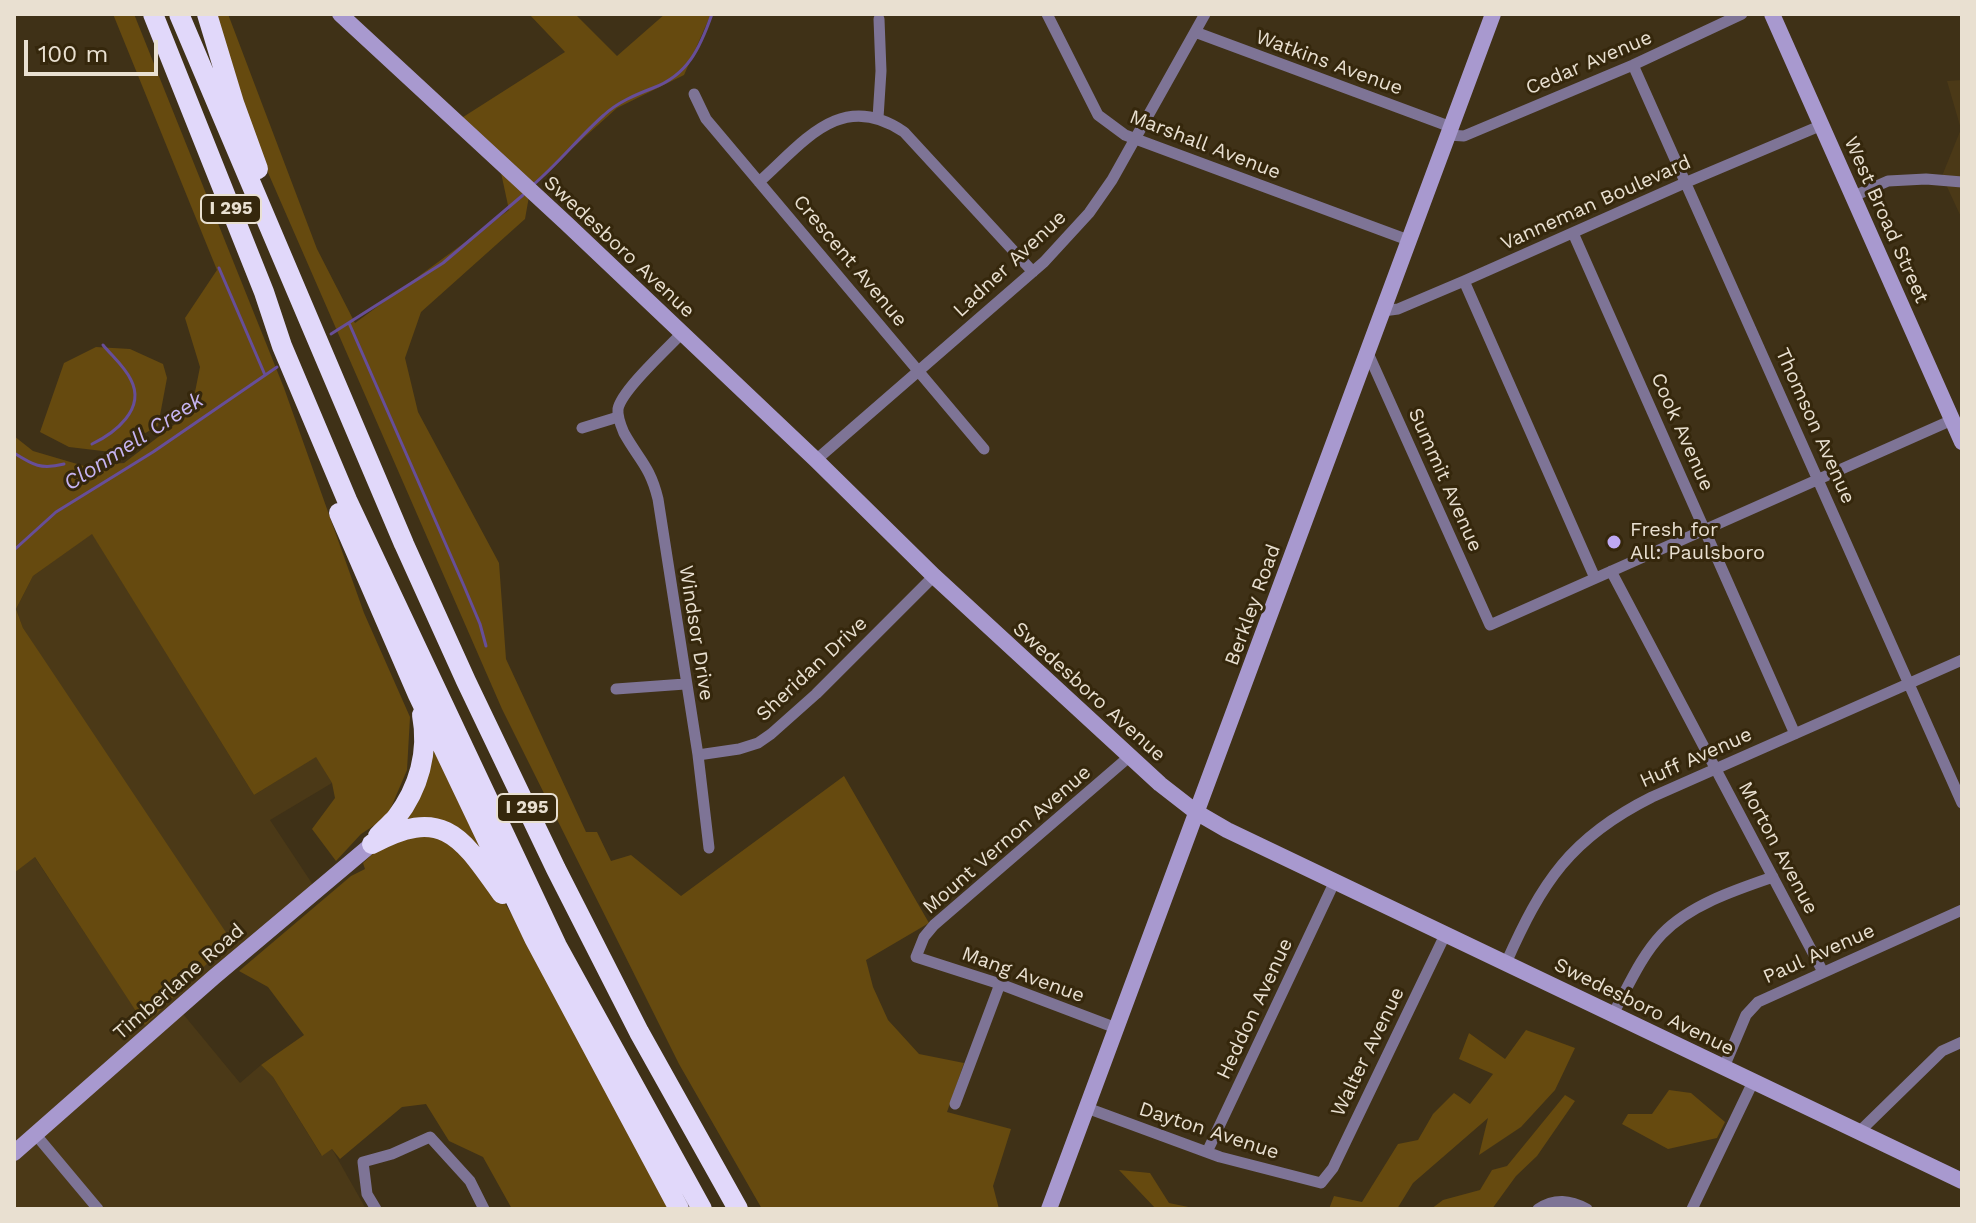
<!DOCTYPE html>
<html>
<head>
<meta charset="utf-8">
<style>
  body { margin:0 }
  #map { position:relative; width:1976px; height:1223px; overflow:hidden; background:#3f3117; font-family:"Work Sans",sans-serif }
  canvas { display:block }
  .frame { position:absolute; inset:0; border:16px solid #e9e0d1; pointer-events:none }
  .scale { position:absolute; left:24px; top:40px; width:134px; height:36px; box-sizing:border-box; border:4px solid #e9e0d1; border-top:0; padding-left:10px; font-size:24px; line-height:28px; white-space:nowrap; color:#e9e0d1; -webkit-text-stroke:6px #35270c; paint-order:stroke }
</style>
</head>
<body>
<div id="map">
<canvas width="1976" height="1223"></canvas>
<div class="frame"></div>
<div class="scale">100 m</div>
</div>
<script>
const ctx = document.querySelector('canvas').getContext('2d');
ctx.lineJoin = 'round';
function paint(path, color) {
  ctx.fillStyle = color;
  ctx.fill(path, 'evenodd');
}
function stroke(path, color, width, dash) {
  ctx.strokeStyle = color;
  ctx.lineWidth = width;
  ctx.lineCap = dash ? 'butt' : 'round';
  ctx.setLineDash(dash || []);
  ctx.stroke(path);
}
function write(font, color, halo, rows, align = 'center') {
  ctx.font = font + ' "Work Sans",sans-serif';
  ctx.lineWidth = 6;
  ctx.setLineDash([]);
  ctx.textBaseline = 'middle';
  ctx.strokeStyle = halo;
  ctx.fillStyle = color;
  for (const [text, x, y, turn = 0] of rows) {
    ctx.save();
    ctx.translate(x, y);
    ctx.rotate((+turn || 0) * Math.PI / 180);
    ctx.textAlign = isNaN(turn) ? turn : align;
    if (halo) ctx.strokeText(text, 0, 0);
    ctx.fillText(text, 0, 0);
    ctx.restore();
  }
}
paint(new Path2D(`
  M 1962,80 L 1962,219 L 1942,176 L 1961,129 L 1947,81 Z
  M 92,533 L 254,795 L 316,756 L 332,783 L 270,820 L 317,891 L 179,1009 L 240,1083 L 261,1065 L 273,1077 L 321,1155 L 332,1149 L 366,1209 L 14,1209 L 14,873 L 34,856 L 145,1024 L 38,652 L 23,628 L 16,609 L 33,576 Z`), '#4b3917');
paint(new Path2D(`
  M 113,14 L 134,14 L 284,388 L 364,613 L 410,717 L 407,770 L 387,817 L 361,834 L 336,861 L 312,829 L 335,798 L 332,783 L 316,757 L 254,795 L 92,534 L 33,576 L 16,609 L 23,628 L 231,940 L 145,1025 L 35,857 L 14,873 L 14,436 L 33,451 L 84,466 L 124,463 L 191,412 L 200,367 L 185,318 L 217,270 Z
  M 217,14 L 228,14 L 317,249 L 355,323 L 509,210 L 497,154 L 460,119 L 565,52 L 529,14 L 575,14 L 617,56 L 665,14 L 711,14 L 684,75 L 617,108 L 531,185 L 525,219 L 421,312 L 405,358 L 418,412 L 499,563 L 506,659 L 586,832 L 597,832 L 611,861 L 631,855 L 681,896 L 844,776 L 929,923 L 866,960 L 873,987 L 888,1020 L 919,1054 L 964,1063 L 947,1112 L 1011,1129 L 993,1186 L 999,1209 L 762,1209 L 679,1064 L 502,709 L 266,168 L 244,109 Z
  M 96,347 L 130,349 L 163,364 L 167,378 L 158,426 L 111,452 L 69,447 L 40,432 L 64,363 Z
  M 432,746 L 491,864 L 441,821 L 400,823 Z
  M 411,832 L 446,837 L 498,892 L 539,959 L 676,1209 L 512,1209 L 483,1157 L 449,1141 L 426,1104 L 402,1107 L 340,1159 L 332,1149 L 322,1156 L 273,1077 L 261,1065 L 304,1035 L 268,987 L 239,971 L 351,876 L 365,869 L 363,863 L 385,842 Z
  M 1526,1030 L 1575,1048 L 1555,1090 L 1521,1127 L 1479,1155 L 1488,1118 L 1413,1183 L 1397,1209 L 1329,1209 L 1334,1196 L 1362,1202 L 1398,1144 L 1418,1140 L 1433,1114 L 1454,1093 L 1470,1104 L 1493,1074 L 1459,1059 L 1469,1033 L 1505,1059 Z
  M 1669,1090 L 1691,1093 L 1725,1122 L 1717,1138 L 1668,1149 L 1622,1124 L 1628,1114 L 1652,1114 Z
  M 1565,1095 L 1575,1101 L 1537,1156 L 1516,1176 L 1492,1209 L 1431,1209 L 1443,1200 L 1480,1190 L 1492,1170 L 1507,1166 Z
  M 1119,1170 L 1150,1173 L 1169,1203 L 1198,1209 L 1156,1209 Z`), '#664a0f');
stroke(new Path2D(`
  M 533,185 C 559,163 579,137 604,115 C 618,102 635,95 653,88 C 688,75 700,48 712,14
  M 219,268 L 265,375
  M 349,323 L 464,586 L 480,624 L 486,646
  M 331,334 L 443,263 L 523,195
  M 92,444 C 115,433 146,409 131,380 C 125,367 112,356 103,345
  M 14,453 C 33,465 41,470 64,464
  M 14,550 L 56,512 L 153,452 L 277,367`), '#674e98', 3);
stroke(new Path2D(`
  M 1047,14 L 1098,115 L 1125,135 L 1408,240
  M 1195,32 L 1451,127
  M 1633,65 L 1962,803
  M 694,94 L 706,119 L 984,449
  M 878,118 L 881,71 L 879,19
  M 1448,135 L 1464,136 L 1633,65 L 1742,14
  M 759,182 C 804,142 841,89 904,132 L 1033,272
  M 1854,196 L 1888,181 L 1926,179 L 1962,182
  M 1573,233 L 1795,734
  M 1464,281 L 1595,578
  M 1383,311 L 1398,309 L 1464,281 L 1687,182 L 1822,125
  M 682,333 C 667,349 621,391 618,409 C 617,417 621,426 624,433 C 639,460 650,466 658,499 L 698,755 L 709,848
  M 1367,351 L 1490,625 L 1952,420
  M 582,428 L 618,417
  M 816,460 L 1044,262 L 1089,213 L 1112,180 L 1205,14
  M 1611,571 L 1823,972
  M 616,689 L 685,684
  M 698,755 L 739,749 L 758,743 L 771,734 L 816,694 L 934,576
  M 1506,963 C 1542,882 1570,838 1652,797 L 1962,660
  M 1613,1014 C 1628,987 1641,956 1662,934 C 1690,905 1735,890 1773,877
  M 1116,1028 L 1000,984 L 916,957 L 924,937 L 934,925 L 1130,756
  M 1724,1067 L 1746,1015 L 1758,1002 L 1962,910
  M 955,1104 L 1000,984
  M 1087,1108 L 1220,1157 L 1321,1183 L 1333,1168 L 1446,933
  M 1859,1132 L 1942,1051 L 1962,1042
  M 36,1135 L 98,1209
  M 1207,1152 L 1335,881
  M 376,1209 L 367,1194 L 363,1162 L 392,1154 L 430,1137 L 470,1181 L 484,1209
  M 1538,1209 C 1555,1198 1570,1200 1587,1209
  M 1692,1209 L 1753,1082`), '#7e7496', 11);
stroke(new Path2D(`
  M 340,14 L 566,223 L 816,460 L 934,576 L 1160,784 L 1196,812 L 1227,830 L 1962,1181
  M 1772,14 L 1962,442
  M 14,1153 L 214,977 L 372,844
  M 1049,1209 L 1493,14`), '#a899cf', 16);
stroke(new Path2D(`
  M 153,14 L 264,292 L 282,346 L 347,500 L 557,946 L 702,1209
  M 179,14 L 404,544 L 466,681 L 556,869 L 639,1032 L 738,1209
  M 207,14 L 234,103 L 258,169
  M 339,513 L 418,695 L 534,938 L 679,1209
  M 378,836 C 384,829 391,824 396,818 C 419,788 429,752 422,715
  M 372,844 C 444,805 462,838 502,894`), '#e1d8fa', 20);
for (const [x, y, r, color] of [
  [1614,542,8,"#bfa9f4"]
]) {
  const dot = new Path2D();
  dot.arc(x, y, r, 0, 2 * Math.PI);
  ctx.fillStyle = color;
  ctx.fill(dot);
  stroke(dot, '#35270c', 3);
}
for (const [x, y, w] of [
  [231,209,60],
  [527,808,60]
]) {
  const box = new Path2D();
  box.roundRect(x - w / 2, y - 14, w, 28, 6);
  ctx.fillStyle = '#35270c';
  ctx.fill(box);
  stroke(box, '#e9e0d1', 2);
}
write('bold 18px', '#e9e0d1', null, [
  ["I 295",231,209],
  ["I 295",527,808]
]);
write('20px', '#e9e0d1', '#35270c', [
  ["Watkins Avenue",1329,63,20],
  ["Cedar Avenue",1589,63,-23],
  ["Marshall Avenue",1205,145,21],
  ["Vanneman Boulevard",1596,203,-24],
  ["West Broad Street",1886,220,66],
  ["Swedesboro Avenue",619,247,43],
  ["Crescent Avenue",850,261,50],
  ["Ladner Avenue",1010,264,-43],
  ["Thomson Avenue",1815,426,66],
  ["Cook Avenue",1682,432,66],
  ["Summit Avenue",1445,480,66],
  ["Berkley Road",1253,605,-70],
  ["Windsor Drive",696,633,81],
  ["Sheridan Drive",812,669,-43],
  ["Swedesboro Avenue",1089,692,42],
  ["Huff Avenue",1696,758,-24],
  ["Mount Vernon Avenue",1007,840,-41],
  ["Morton Avenue",1778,848,62],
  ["Paul Avenue",1819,954,-24],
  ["Mang Avenue",1023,975,20],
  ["Timberlane Road",179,982,-41],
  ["Swedesboro Avenue",1644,1007,26],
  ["Heddon Avenue",1255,1009,-65],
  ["Walter Avenue",1368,1052,-64],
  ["Dayton Avenue",1209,1131,18]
]);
write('20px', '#e9e0d1', '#35270c', [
  ["Fresh for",1630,530],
  ["All: Paulsboro",1630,553]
], 'left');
write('italic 22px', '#c6b4f2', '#35270c', [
  ["Clonmell Creek",134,442,-33]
]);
</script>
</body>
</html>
